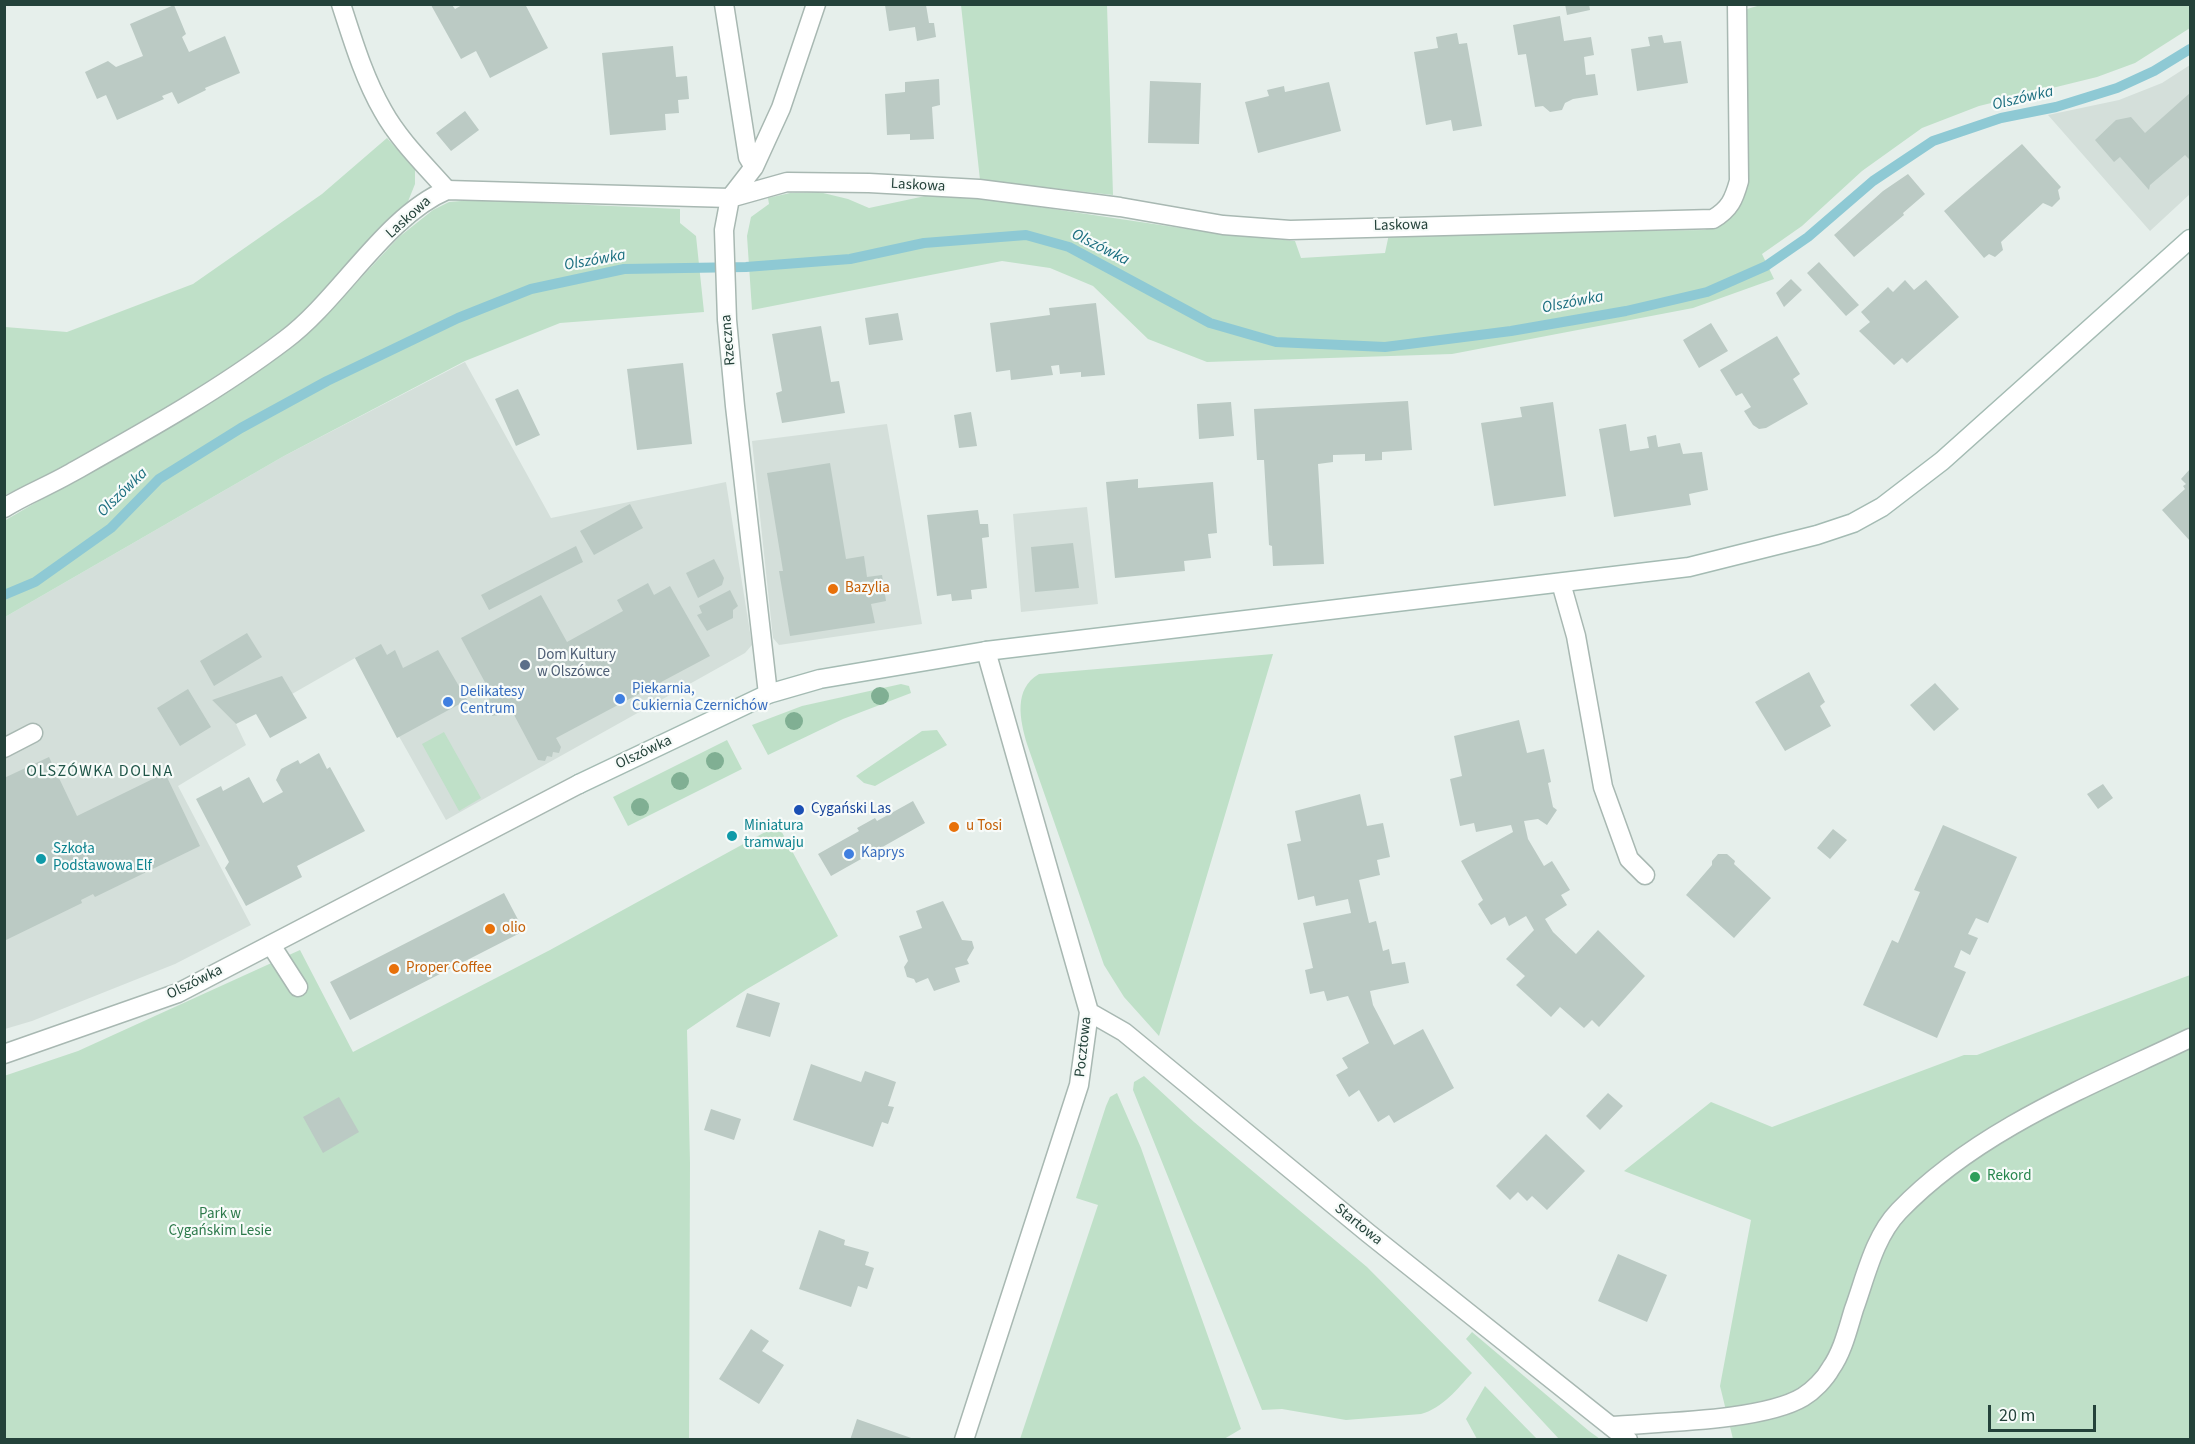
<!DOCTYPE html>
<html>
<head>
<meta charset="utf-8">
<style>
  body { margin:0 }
  #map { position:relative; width:2195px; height:1444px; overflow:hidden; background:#e6efeb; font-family:"Source Sans 3",sans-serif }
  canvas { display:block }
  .frame { position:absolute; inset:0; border:6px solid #24423a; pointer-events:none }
  .scale { position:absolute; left:1988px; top:1405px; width:108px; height:27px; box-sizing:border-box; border:3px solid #24423a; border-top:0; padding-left:8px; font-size:18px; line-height:21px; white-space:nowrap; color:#24423a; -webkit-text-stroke:4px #f7fbf9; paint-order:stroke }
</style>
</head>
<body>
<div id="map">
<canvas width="2195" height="1444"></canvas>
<div class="frame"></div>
<div class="scale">20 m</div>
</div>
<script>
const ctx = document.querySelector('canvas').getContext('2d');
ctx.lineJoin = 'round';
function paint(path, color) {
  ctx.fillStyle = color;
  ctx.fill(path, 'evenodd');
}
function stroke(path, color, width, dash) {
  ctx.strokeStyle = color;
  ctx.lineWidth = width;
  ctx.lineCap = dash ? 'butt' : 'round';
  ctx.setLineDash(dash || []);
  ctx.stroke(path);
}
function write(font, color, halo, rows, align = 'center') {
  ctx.font = font + ' "Source Sans 3",sans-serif';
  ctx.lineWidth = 4.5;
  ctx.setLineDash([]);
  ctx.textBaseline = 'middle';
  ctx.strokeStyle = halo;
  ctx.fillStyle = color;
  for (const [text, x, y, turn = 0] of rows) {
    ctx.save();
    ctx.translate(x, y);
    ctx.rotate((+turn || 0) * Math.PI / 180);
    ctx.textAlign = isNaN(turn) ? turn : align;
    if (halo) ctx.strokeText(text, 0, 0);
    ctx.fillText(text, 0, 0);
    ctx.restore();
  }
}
paint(new Path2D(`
  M 2190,65 L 2190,194 L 2150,231 L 2048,115 L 2119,100 L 2162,83 Z
  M 465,362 L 551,518 L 726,482 L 752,645 L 745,653 L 446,820 L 355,658 L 292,694 L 212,700 L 236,724 L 246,745 L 178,786 L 251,925 L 175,964 L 32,1021 L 5,1029 L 5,617 L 284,456 Z
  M 887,424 L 922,624 L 779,645 L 773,638 L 752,441 Z
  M 1087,507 L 1098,604 L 1021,612 L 1013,514 Z`), '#d4dfda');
paint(new Path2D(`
  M 1764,4 L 2190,5 L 2190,28 L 2135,63 L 2097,77 L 1979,106 L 1922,128 L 1862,171 L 1802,226 L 1762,254 L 1774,279 L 1693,308 L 1452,354 L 1207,362 L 1148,339 L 1093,286 L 1050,268 L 1002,261 L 752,310 L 747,236 L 751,217 L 769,204 L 768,198 L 790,193 L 819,192 L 848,199 L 869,208 L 930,195 L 979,198 L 1221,234 L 1295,241 L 1301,258 L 1385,253 L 1389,234 L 1704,230 C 1729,223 1739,210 1747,186 L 1747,9 Z
  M 961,5 L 1107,5 L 1113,195 L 980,180 Z
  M 387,138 L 415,169 L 415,184 L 407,204 L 336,282 L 282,334 L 207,383 L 69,465 L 5,495 L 5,327 L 67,332 L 193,284 L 322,194 Z
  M 473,200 L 680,209 L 680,223 L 696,236 L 704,312 L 560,323 L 465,361 L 284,456 L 5,617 L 4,521 L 185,416 L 334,307 L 399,237 L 433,210 L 449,202 Z
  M 1273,654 L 1159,1036 L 1124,997 L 1104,965 L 1027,744 C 1020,720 1013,689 1039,674 Z
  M 901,684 L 909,686 L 911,693 L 843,719 L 768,755 L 752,725 L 802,706 Z
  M 937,730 L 947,745 L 875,786 L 864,783 L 856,776 L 922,731 Z
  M 444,732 L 481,798 L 459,811 L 422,744 Z
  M 727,740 L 742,769 L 628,826 L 613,797 Z
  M 778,825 L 838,936 L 747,989 L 687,1030 L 690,1163 L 689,1439 L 5,1439 L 4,1076 L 78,1051 L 300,950 L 353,1052 L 550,950 Z
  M 2190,975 L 2190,1439 L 1733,1439 L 1720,1386 L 1751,1220 L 1624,1171 L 1711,1102 L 1772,1127 L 1964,1055 L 1977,1055 Z
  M 1144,1076 L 1194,1122 L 1367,1267 L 1472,1373 C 1457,1389 1443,1408 1421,1414 L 1346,1420 L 1282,1409 L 1262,1410 L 1133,1090 L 1134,1082 Z
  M 1117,1093 L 1141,1148 L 1241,1429 L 1224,1439 L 1020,1439 L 1098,1205 L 1076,1198 L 1106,1106 L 1110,1097 Z
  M 1472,1332 L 1589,1431 L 1600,1439 L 1559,1439 L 1466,1339 Z
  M 1485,1386 L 1537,1439 L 1477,1439 L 1466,1419 Z`), '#bfe0c8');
stroke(new Path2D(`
  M 4,595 L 35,582 L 111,528 L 159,479 L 241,428 L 327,381 L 458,318 L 531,289 L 624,269 L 746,267 L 850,259 L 924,243 L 1026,235 L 1069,247 L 1210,323 L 1276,342 L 1385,347 L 1511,331 L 1626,311 L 1707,292 L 1766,266 L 1808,237 L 1873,181 L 1933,141 L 2001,118 L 2056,107 L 2117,88 L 2154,71 L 2190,49`), '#8ec9d4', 10);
paint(new Path2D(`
  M 464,4 L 525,4 L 548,48 L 490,78 L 476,51 L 461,59 L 431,5 L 452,5 L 455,9 Z
  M 1565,4 L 1589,4 L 1590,10 L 1567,15 Z
  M 174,5 L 186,34 L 182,37 L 189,52 L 225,36 L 240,73 L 205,88 L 206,90 L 178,104 L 172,92 L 162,96 L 164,99 L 117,120 L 106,95 L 97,99 L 85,72 L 108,61 L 116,67 L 143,56 L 130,24 Z
  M 885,5 L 926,5 L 929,23 L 934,23 L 936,37 L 917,41 L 915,27 L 889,31 Z
  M 1560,16 L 1564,41 L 1591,37 L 1594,55 L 1584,57 L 1586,75 L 1595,74 L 1598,95 L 1573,99 L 1565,103 L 1562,110 L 1550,112 L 1543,106 L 1535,107 L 1526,54 L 1518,55 L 1513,25 Z
  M 1457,33 L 1459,44 L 1467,43 L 1482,126 L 1453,131 L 1451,120 L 1426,125 L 1414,52 L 1438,48 L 1436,37 Z
  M 1662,35 L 1664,43 L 1681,41 L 1688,83 L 1637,91 L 1631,49 L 1650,46 L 1648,37 Z
  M 673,46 L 676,77 L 687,76 L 689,99 L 678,100 L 679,113 L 665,114 L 666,130 L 610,135 L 602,53 Z
  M 939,79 L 940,105 L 932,107 L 934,139 L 910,140 L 910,134 L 887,135 L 885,94 L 905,92 L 905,82 Z
  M 1150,81 L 1201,83 L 1199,144 L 1148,143 Z
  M 1329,82 L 1341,131 L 1258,153 L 1245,102 L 1269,96 L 1267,90 L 1284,86 L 1285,92 Z
  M 2190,93 L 2190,160 L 2185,155 L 2150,185 L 2149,190 L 2120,157 L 2114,162 L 2095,140 L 2116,120 L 2131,117 L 2145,133 Z
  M 465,111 L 479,130 L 451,151 L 436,133 Z
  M 2022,144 L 2061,187 L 2058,190 L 2060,199 L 2052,207 L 2043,203 L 2001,242 L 2003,250 L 1995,257 L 1989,254 L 1984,258 L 1944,211 Z
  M 1908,174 L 1925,194 L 1903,213 L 1904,215 L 1854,257 L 1834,235 L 1883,191 Z
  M 1819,262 L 1859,305 L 1846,316 L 1807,273 Z
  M 1791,279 L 1802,290 L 1784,307 L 1776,293 Z
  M 1905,280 L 1914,290 L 1926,280 L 1959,317 L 1907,363 L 1902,358 L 1894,365 L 1859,331 L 1870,322 L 1861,312 L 1888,287 L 1893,292 Z
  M 1096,303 L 1105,375 L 1081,377 L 1081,372 L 1060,374 L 1059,365 L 1051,366 L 1053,375 L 1011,380 L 1010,370 L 996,372 L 990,323 L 1050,315 L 1049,308 Z
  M 898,313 L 903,340 L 869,345 L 865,318 Z
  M 1711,323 L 1728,351 L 1699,368 L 1683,340 Z
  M 821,326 L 831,382 L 839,381 L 845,413 L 782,423 L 776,393 L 782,391 L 772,334 Z
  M 1777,336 L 1800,374 L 1793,379 L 1808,404 L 1766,428 L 1759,429 L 1753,425 L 1744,411 L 1751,407 L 1742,393 L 1736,396 L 1720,370 Z
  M 683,363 L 692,444 L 637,450 L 627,369 Z
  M 518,389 L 540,435 L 516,446 L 495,399 Z
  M 1408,401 L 1412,450 L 1382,452 L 1382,460 L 1365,461 L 1365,454 L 1333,455 L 1333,462 L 1318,464 L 1324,564 L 1273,566 L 1272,546 L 1269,545 L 1264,460 L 1257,460 L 1254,409 Z
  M 1231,402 L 1234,436 L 1199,439 L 1197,404 Z
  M 1553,402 L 1566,496 L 1494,506 L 1481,423 L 1522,417 L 1520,407 Z
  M 971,412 L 977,446 L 959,448 L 954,415 Z
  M 1626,424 L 1630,451 L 1649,448 L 1647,437 L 1656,435 L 1658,447 L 1680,443 L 1683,454 L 1702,452 L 1708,490 L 1689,494 L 1691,505 L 1614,517 L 1599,429 Z
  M 830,463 L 846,559 L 864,556 L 867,577 L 882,575 L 886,601 L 871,604 L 875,623 L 790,636 L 779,571 L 783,571 L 767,473 Z
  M 2190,469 L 2190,541 L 2162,510 L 2185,489 L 2183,486 L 2186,484 L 2181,479 Z
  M 1138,479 L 1138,488 L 1213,482 L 1217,533 L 1208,534 L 1211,558 L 1184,561 L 1185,571 L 1115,578 L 1106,482 Z
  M 630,504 L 643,528 L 594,555 L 580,531 Z
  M 978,510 L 980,524 L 988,524 L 989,537 L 982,538 L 987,588 L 971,590 L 972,599 L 952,601 L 951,594 L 937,596 L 927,515 Z
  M 1073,543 L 1079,588 L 1035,592 L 1031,547 Z
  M 576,546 L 583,562 L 489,610 L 481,595 Z
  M 714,559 L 724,578 L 722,585 L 698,598 L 686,573 Z
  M 648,583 L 654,595 L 670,586 L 710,656 L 556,738 L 561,747 L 559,753 L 553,752 L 552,757 L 547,756 L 545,761 L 538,760 L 513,713 L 492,716 L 487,686 L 461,638 L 541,595 L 567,642 L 623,611 L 617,600 Z
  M 730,590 L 738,606 L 733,610 L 733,618 L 707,631 L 697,615 L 702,613 L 699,606 Z
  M 247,633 L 262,657 L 214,686 L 200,661 Z
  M 381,644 L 387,655 L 395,650 L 403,668 L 438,650 L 467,700 L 397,738 L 355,658 Z
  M 1809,672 L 1825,702 L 1820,706 L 1831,726 L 1785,751 L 1755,702 Z
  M 282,676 L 307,718 L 270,738 L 256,714 L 236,724 L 212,700 Z
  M 1935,683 L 1959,709 L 1934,731 L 1910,705 Z
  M 188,689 L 211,727 L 180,746 L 157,708 Z
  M 1519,720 L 1527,753 L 1544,749 L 1551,782 L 1548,783 L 1553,807 L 1557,810 L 1547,825 L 1538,819 L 1524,821 L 1528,839 L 1544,866 L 1552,861 L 1570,890 L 1561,895 L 1567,905 L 1545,919 L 1553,932 L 1576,954 L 1598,930 L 1645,976 L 1599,1027 L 1592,1020 L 1584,1028 L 1560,1007 L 1551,1017 L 1516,985 L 1525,976 L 1506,959 L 1534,930 L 1526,916 L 1509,926 L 1505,917 L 1491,925 L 1478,904 L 1483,900 L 1461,861 L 1513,832 L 1511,825 L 1476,832 L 1474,823 L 1460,826 L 1450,779 L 1462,776 L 1454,736 Z
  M 319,753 L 327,769 L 330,767 L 365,831 L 297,866 L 302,877 L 246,906 L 225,868 L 229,862 L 196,799 L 221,786 L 223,791 L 249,777 L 263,803 L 283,792 L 276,780 L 281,769 L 298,760 L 300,764 Z
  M 49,757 L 77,816 L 165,773 L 200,846 L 95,897 L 93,894 L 81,900 L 82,903 L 4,941 L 4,778 Z
  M 2103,784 L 2113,798 L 2098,809 L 2087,794 Z
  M 1360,794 L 1367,826 L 1383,823 L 1390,857 L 1377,860 L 1380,875 L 1359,880 L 1369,923 L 1376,921 L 1383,951 L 1389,949 L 1392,964 L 1405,962 L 1409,983 L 1370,991 L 1373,1005 L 1394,1045 L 1423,1029 L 1454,1088 L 1394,1123 L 1389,1115 L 1378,1122 L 1359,1090 L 1349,1097 L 1336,1075 L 1348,1068 L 1342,1058 L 1369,1043 L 1348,996 L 1327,1001 L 1324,991 L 1310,994 L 1305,970 L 1313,968 L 1303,923 L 1351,913 L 1348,899 L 1316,906 L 1314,896 L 1298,900 L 1287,844 L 1301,841 L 1295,811 Z
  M 913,801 L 925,823 L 831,876 L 818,854 L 859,831 L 857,828 L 875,818 L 877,821 Z
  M 1943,825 L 2017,857 L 1988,923 L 1976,918 L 1968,934 L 1978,938 L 1970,955 L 1961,950 L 1954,967 L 1966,972 L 1937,1038 L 1863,1005 L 1892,940 L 1898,943 L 1920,892 L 1914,890 Z
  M 1833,829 L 1847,840 L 1830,859 L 1817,848 Z
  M 1718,854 L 1727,854 L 1735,861 L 1734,864 L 1771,898 L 1734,938 L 1686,895 L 1712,865 L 1712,861 Z
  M 504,893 L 524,931 L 350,1020 L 330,982 Z
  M 943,901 L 962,940 L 972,941 L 974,948 L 967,960 L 969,964 L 955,968 L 960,982 L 934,991 L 928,978 L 916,983 L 914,979 L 907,977 L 904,967 L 908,961 L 899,936 L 922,928 L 916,911 Z
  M 747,993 L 780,1003 L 770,1037 L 736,1027 Z
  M 811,1064 L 861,1082 L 865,1071 L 896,1082 L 888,1106 L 894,1107 L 888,1124 L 882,1122 L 873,1147 L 793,1120 Z
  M 1608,1093 L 1623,1106 L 1600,1130 L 1586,1116 Z
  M 339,1097 L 359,1132 L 323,1153 L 303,1117 Z
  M 711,1109 L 741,1119 L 734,1140 L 704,1130 Z
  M 1546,1134 L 1585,1171 L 1547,1210 L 1532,1196 L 1527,1201 L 1518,1192 L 1510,1200 L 1496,1186 Z
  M 819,1230 L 845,1240 L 844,1245 L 869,1252 L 865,1265 L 874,1268 L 867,1289 L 858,1286 L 851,1307 L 799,1289 Z
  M 1618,1254 L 1667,1275 L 1647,1322 L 1598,1301 Z
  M 751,1329 L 769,1341 L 762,1351 L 784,1365 L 759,1404 L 719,1379 Z
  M 857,1419 L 914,1439 L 914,1440 L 850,1440 Z`), '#bbcac4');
const lane = new Path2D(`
  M 341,4 C 353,41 364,78 383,111 C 399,140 425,165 447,190
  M 1561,583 L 1576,636 L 1603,787 L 1629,859 L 1645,875
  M 4,748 L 33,733
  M 271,945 L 298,987
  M 1611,1426 C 1660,1422 1763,1421 1803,1397 C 1813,1391 1825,1379 1831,1368 C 1843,1351 1848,1328 1854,1309 C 1866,1276 1874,1237 1899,1211 C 1978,1129 2090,1086 2190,1038`);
const street = new Path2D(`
  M 724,4 L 748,157 L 754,167
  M 4,508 C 25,495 48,486 69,474 C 142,433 218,391 285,340 C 340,299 385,216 447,190 L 730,198 L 787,182 L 869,183 L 979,189 L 1120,207 L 1223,225 L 1290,230 L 1713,219 C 1730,209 1734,199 1739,181 L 1737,4
  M 768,694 L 735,406 L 727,320 L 724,230 L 730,198 L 754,167 L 781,108 L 816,4
  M 1089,1012 L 1124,1032 L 1368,1233 L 1628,1440
  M 4,1054 L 178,993 L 579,784
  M 964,1440 L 1079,1085 L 1089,1012 L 986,651`);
const secondary = new Path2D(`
  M 579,784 L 768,694 L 820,679 L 986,651 L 1689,567 L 1817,535 L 1853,523 L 1882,507 L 1942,461 L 2190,239`);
stroke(lane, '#a8b8b2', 21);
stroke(street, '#a8b8b2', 21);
stroke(secondary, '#a4bbb3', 21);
stroke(lane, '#fff', 18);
stroke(street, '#fff', 18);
stroke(secondary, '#fff', 18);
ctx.fillStyle = '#80af93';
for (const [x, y] of [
  [880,696],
  [794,721],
  [715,761],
  [680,781],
  [640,807]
]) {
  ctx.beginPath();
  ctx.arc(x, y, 9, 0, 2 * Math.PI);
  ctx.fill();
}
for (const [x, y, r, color] of [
  [833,589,6,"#e8710a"],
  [525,665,6,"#5c6f8a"],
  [620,699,6,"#3f7fe0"],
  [448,702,6,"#3f7fe0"],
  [799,810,6,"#1a4fb4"],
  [954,827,6,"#e8710a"],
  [732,836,6,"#0f9aa8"],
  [849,854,6,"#3f7fe0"],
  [41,859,6,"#0f9aa8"],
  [490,929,6,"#e8710a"],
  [394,969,6,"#e8710a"],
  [1975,1177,6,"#2e9e5b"]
]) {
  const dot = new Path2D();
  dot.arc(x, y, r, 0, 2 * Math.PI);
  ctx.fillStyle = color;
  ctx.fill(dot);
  stroke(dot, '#f7fbf9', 2);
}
write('15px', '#24423a', '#f7fbf9', [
  ["Laskowa",918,186,3],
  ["Laskowa",409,218,-42],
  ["Laskowa",1401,226,-1],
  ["Rzeczna",729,340,-95],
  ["Olszówka",644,753,-25],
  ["Olszówka",195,983,-26],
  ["Pocztowa",1084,1047,-84],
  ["Startowa",1358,1225,39]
]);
write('15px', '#c56008', '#f7fbf9', [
  ["Bazylia",845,589],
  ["u Tosi",966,827],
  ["olio",502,929],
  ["Proper Coffee",406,969]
], 'left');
write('15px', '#4e5e75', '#f7fbf9', [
  ["Dom Kultury",537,656],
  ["w Olszówce",537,673]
], 'left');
write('15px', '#366cbe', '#f7fbf9', [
  ["Piekarnia,",632,690],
  ["Cukiernia Czernichów",632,707],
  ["Delikatesy",460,693],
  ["Centrum",460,710],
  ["Kaprys",861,854]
], 'left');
write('15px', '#164399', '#f7fbf9', [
  ["Cygański Las",811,810]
], 'left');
write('15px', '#0d838f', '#f7fbf9', [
  ["Miniatura",744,827],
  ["tramwaju",744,844],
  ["Szkoła",53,850],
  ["Podstawowa Elf",53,867]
], 'left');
write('15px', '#27864d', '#f7fbf9', [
  ["Rekord",1987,1177]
], 'left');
write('15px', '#2d7a4b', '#f7fbf9', [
  ["Park w",220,1215],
  ["Cygańskim Lesie",220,1232]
]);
write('italic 16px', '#1c6f80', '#f7fbf9', [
  ["Olszówka",2023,99,-13],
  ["Olszówka",1100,248,27],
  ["Olszówka",595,261,-10],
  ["Olszówka",1573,303,-11],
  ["Olszówka",123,493,-44]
]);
ctx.letterSpacing = '1.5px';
write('16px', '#1f5548', '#f7fbf9', [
  ["OLSZÓWKA DOLNA",100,772]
]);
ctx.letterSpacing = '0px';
</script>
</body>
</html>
